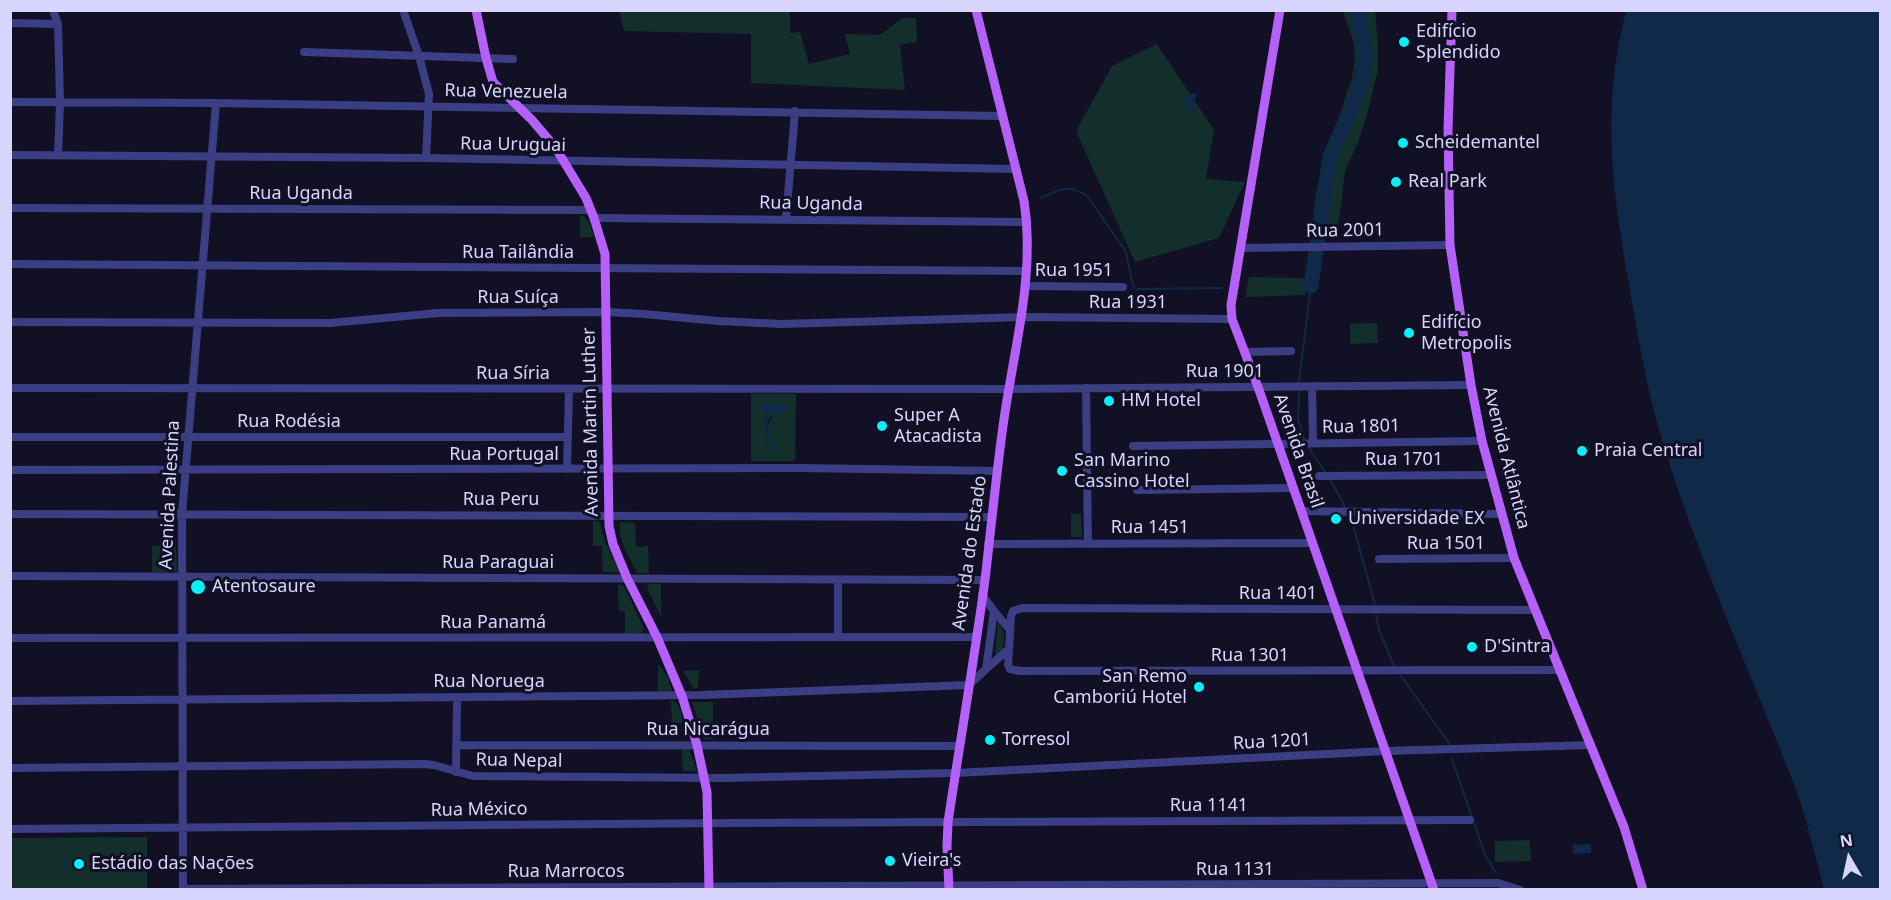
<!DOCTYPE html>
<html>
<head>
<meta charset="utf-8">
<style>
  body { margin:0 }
  #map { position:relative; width:1891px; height:900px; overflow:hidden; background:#121025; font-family:"Noto Sans",sans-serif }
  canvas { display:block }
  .frame { position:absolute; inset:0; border:12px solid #d8d6fe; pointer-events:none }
  .north { position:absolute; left:1819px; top:828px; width:60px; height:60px; -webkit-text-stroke:4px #121025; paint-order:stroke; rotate:351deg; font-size:16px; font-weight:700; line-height:24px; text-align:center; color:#d8d6fe }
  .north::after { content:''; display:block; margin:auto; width:21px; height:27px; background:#d8d6fe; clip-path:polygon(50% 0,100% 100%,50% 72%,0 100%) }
</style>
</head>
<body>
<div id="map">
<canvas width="1891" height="900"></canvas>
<div class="frame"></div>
<div class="north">N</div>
</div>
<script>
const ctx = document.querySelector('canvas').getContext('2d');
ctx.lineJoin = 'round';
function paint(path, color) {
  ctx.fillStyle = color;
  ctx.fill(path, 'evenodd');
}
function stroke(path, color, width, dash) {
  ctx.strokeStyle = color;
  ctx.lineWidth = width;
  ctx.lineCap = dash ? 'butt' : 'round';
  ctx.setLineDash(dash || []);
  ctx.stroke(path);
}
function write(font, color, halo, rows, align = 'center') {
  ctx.font = font + ' "Noto Sans",sans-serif';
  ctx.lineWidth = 6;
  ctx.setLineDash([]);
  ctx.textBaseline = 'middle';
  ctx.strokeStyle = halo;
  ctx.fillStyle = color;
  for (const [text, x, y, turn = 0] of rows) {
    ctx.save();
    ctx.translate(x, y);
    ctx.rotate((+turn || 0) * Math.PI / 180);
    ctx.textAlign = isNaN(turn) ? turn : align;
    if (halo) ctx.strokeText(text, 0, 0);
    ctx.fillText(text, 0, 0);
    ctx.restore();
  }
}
paint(new Path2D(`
  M 619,11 L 790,11 L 790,33 L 800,32 L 809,64 L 850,54 L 845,34 L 880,35 L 902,18 L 916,18 L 917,42 L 900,45 L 905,90 L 751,83 L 751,34 L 624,31 Z
  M 1343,11 L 1375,11 L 1378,45 L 1378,70 L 1367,115 L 1357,145 L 1345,171 L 1339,221 L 1329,239 L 1313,236 L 1315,197 L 1323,165 L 1352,77 L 1355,60 L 1354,44 Z
  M 1157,44 L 1214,130 L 1206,179 L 1245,182 L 1219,238 L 1135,262 L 1076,131 L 1112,66 Z
  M 580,215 L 584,216 L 590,225 L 594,237 L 580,237 Z
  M 1249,277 L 1307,278 L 1305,295 L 1245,297 Z
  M 1377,323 L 1378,343 L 1350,344 L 1350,324 Z
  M 751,394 L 796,394 L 795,461 L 751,461 ZM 764,404 L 782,404 L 781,414 L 775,414 C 762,427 770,436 773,452 L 771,444 L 767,441 L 764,421 L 768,415 Z
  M 588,474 L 596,476 L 598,480 L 598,510 L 588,510 Z
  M 1071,514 L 1081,514 L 1082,537 L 1071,537 Z
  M 593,521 L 598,521 L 600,523 L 605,542 L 620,572 L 603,572 L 602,546 L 593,546 Z
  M 620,522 L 635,523 L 636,547 L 648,546 L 649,573 L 637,573 C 630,558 617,539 620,522 Z
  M 152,546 L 176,546 L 177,572 L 152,572 Z
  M 618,584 L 624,586 L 644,629 L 641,633 L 625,633 L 625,611 L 619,611 Z
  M 649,584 L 661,584 L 661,617 L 648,590 L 647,586 Z
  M 998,622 L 1004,633 L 1003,650 L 995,656 Z
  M 658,664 L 668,677 L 672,691 L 658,691 Z
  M 699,670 L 698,688 L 694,689 L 683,671 Z
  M 671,700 L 676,702 L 681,711 L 684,723 L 672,724 Z
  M 692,702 L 713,702 L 713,739 L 704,739 Z
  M 682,749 L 689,749 L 697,771 L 683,771 Z
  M 147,837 L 147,889 L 11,889 L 11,838 Z
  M 1530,840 L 1531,861 L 1495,862 L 1495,841 Z`), '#132f2c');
paint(new Path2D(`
  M 1626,11 L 1880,11 L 1880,889 L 1824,889 C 1814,853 1806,814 1792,779 C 1746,661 1692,545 1657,423 C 1644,374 1636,324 1627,274 C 1611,181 1602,104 1626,11 Z
  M 1196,93 L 1194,114 L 1187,111 L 1184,101 L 1190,94 Z
  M 764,404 L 782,404 L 787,408 L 787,412 C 783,413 780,413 776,414 C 761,419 769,437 775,445 L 775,450 L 769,453 L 766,451 L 771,448 L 771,444 C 761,436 762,426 768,415 L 760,409 L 761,405 Z
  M 1591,844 L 1591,853 L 1573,854 L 1573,845 Z`), '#102949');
stroke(new Path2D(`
  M 1041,198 C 1060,189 1070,183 1088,197 L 1126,252 L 1133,286 L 1138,289 L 1222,288
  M 1299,381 L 1311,286
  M 1299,392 L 1298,419 L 1304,439
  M 1309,448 L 1325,472
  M 1331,481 L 1345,507
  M 1352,521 L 1375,605
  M 1376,615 L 1379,630 L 1394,666
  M 1401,676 L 1451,746
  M 1452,759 L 1485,855 L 1496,873`), '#102949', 2);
stroke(new Path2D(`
  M 1311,286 L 1330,156 L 1357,95 L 1367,57 L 1357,10`), '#102949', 15);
stroke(new Path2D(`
  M 53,10 L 58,24 L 60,102 L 58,155
  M 403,10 L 419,56 L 429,94 L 426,158
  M 10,23 L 58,24
  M 304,52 L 513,59
  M 10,102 L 216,103 L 1001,116
  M 10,155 L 426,158 L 1016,169
  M 10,208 L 591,210
  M 594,218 L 1027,222
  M 786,219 L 795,111
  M 1241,248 L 1450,245
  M 10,264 L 1026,271
  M 1024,286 L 1123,287
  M 10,322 L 330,323 L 438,313 L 607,312 L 644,314 L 718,321 L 781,324 L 1025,317 L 1232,319
  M 1244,352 L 1291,351
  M 1312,386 L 1313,443
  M 10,388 L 1009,389 L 1471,385
  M 1086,388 L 1088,544
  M 10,437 L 568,437
  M 1133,446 L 1482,441
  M 567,469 L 569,389
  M 10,470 L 799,468 L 998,471
  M 1319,476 L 1491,475
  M 1137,490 L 1293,488
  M 1301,511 L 1501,514
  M 10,514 L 991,517
  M 988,544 L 1312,543
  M 1379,559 L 1514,558
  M 10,576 L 984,580
  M 838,580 L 838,637
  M 1535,610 L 1022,608 L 1013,611 L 1011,616 L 1008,665 L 1010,669 L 1020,671 L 1559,670
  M 994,611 L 1010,630
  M 10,638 L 976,637
  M 986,669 L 1009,649
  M 10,701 L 702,695 L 969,685 L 986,669 L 994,611 L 982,595
  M 456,745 L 959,746
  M 10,768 L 425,764 L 434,765 L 473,776 L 723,778 L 955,773 L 1386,751 L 1591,745
  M 456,772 L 457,698
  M 10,829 L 727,823 L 1470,820
  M 183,889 L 1498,883 L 1520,890
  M 183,890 L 182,514 L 216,103`), '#3c3e83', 8);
stroke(new Path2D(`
  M 476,10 L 486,58 L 493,82 L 532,120 L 555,147 L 586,198 L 594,218 L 605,254 L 609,526 L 613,544 L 627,578 L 657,637 L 682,696 L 697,745 L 707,792 L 709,890
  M 1280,10 L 1231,305 L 1232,319 L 1258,387 L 1434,890
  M 1452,10 L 1448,129 L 1450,245 L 1471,385 L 1482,441 L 1514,558 L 1624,827 L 1643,890
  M 949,890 L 947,846 L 948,822 C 960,742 974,661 985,580 C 991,528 996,477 1003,426 C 1013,352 1036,275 1024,201 L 976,10`), '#b660fa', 9);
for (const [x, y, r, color] of [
  [1404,42,6,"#08eff7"],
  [1403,143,6,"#08eff7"],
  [1396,182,6,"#08eff7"],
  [1409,333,6,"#08eff7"],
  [1109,401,6,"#08eff7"],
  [882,426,6,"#08eff7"],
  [1582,451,6,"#08eff7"],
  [1062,471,6,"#08eff7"],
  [1336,519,6,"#08eff7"],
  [198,587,8,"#08eff7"],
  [1472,647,6,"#08eff7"],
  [1199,687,6,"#08eff7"],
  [990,740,6,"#08eff7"],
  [890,861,6,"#08eff7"],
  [79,864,6,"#08eff7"]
]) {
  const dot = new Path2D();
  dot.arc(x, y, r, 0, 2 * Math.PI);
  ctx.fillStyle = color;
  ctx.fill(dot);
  stroke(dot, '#121025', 2);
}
write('18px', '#d8d6fe', '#121025', [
  ["Edifício",1416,32],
  ["Splendido",1416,53],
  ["Scheidemantel",1415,143],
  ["Real Park",1408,182],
  ["Edifício",1421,323],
  ["Metropolis",1421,344],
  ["HM Hotel",1121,401],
  ["Super A",894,416],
  ["Atacadista",894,437],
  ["Praia Central",1594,451],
  ["San Marino",1074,461],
  ["Cassino Hotel",1074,482],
  ["Universidade EX",1348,519],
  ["Atentosaure",212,587],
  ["D'Sintra",1484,647],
  ["San Remo",1187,677,"right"],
  ["Camboriú Hotel",1187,698,"right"],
  ["Torresol",1002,740],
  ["Vieira's",902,861],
  ["Estádio das Nações",91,864]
], 'left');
write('18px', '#d8d6fe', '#121025', [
  ["Rua Venezuela",506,92,1],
  ["Rua Uruguai",513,145,1],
  ["Rua Uganda",301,194],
  ["Rua Uganda",811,204,1],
  ["Rua 2001",1345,231,-1],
  ["Rua Tailândia",518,253],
  ["Rua 1951",1074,271],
  ["Rua Suíça",518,298],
  ["Rua 1931",1128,303],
  ["Rua 1901",1225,372],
  ["Rua Síria",513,374],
  ["Rua Rodésia",289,422],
  ["Avenida Martin Luther",591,422,-91],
  ["Rua 1801",1361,427,-1],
  ["Avenida Brasil",1298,451,71],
  ["Rua Portugal",504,455],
  ["Avenida Atlântica",1506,458,76],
  ["Rua 1701",1404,460],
  ["Avenida Palestina",170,495,-87],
  ["Rua Peru",501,500],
  ["Rua 1451",1150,528],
  ["Rua 1501",1446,544],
  ["Avenida do Estado",970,553,-82],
  ["Rua Paraguai",498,563],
  ["Rua 1401",1278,594],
  ["Rua Panamá",493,623],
  ["Rua 1301",1250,656],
  ["Rua Noruega",489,682],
  ["Rua Nicarágua",708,730],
  ["Rua 1201",1272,742,-3],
  ["Rua Nepal",519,761,1],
  ["Rua 1141",1209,806],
  ["Rua México",479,810,-1],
  ["Rua 1131",1235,870],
  ["Rua Marrocos",566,872]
]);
</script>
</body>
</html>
